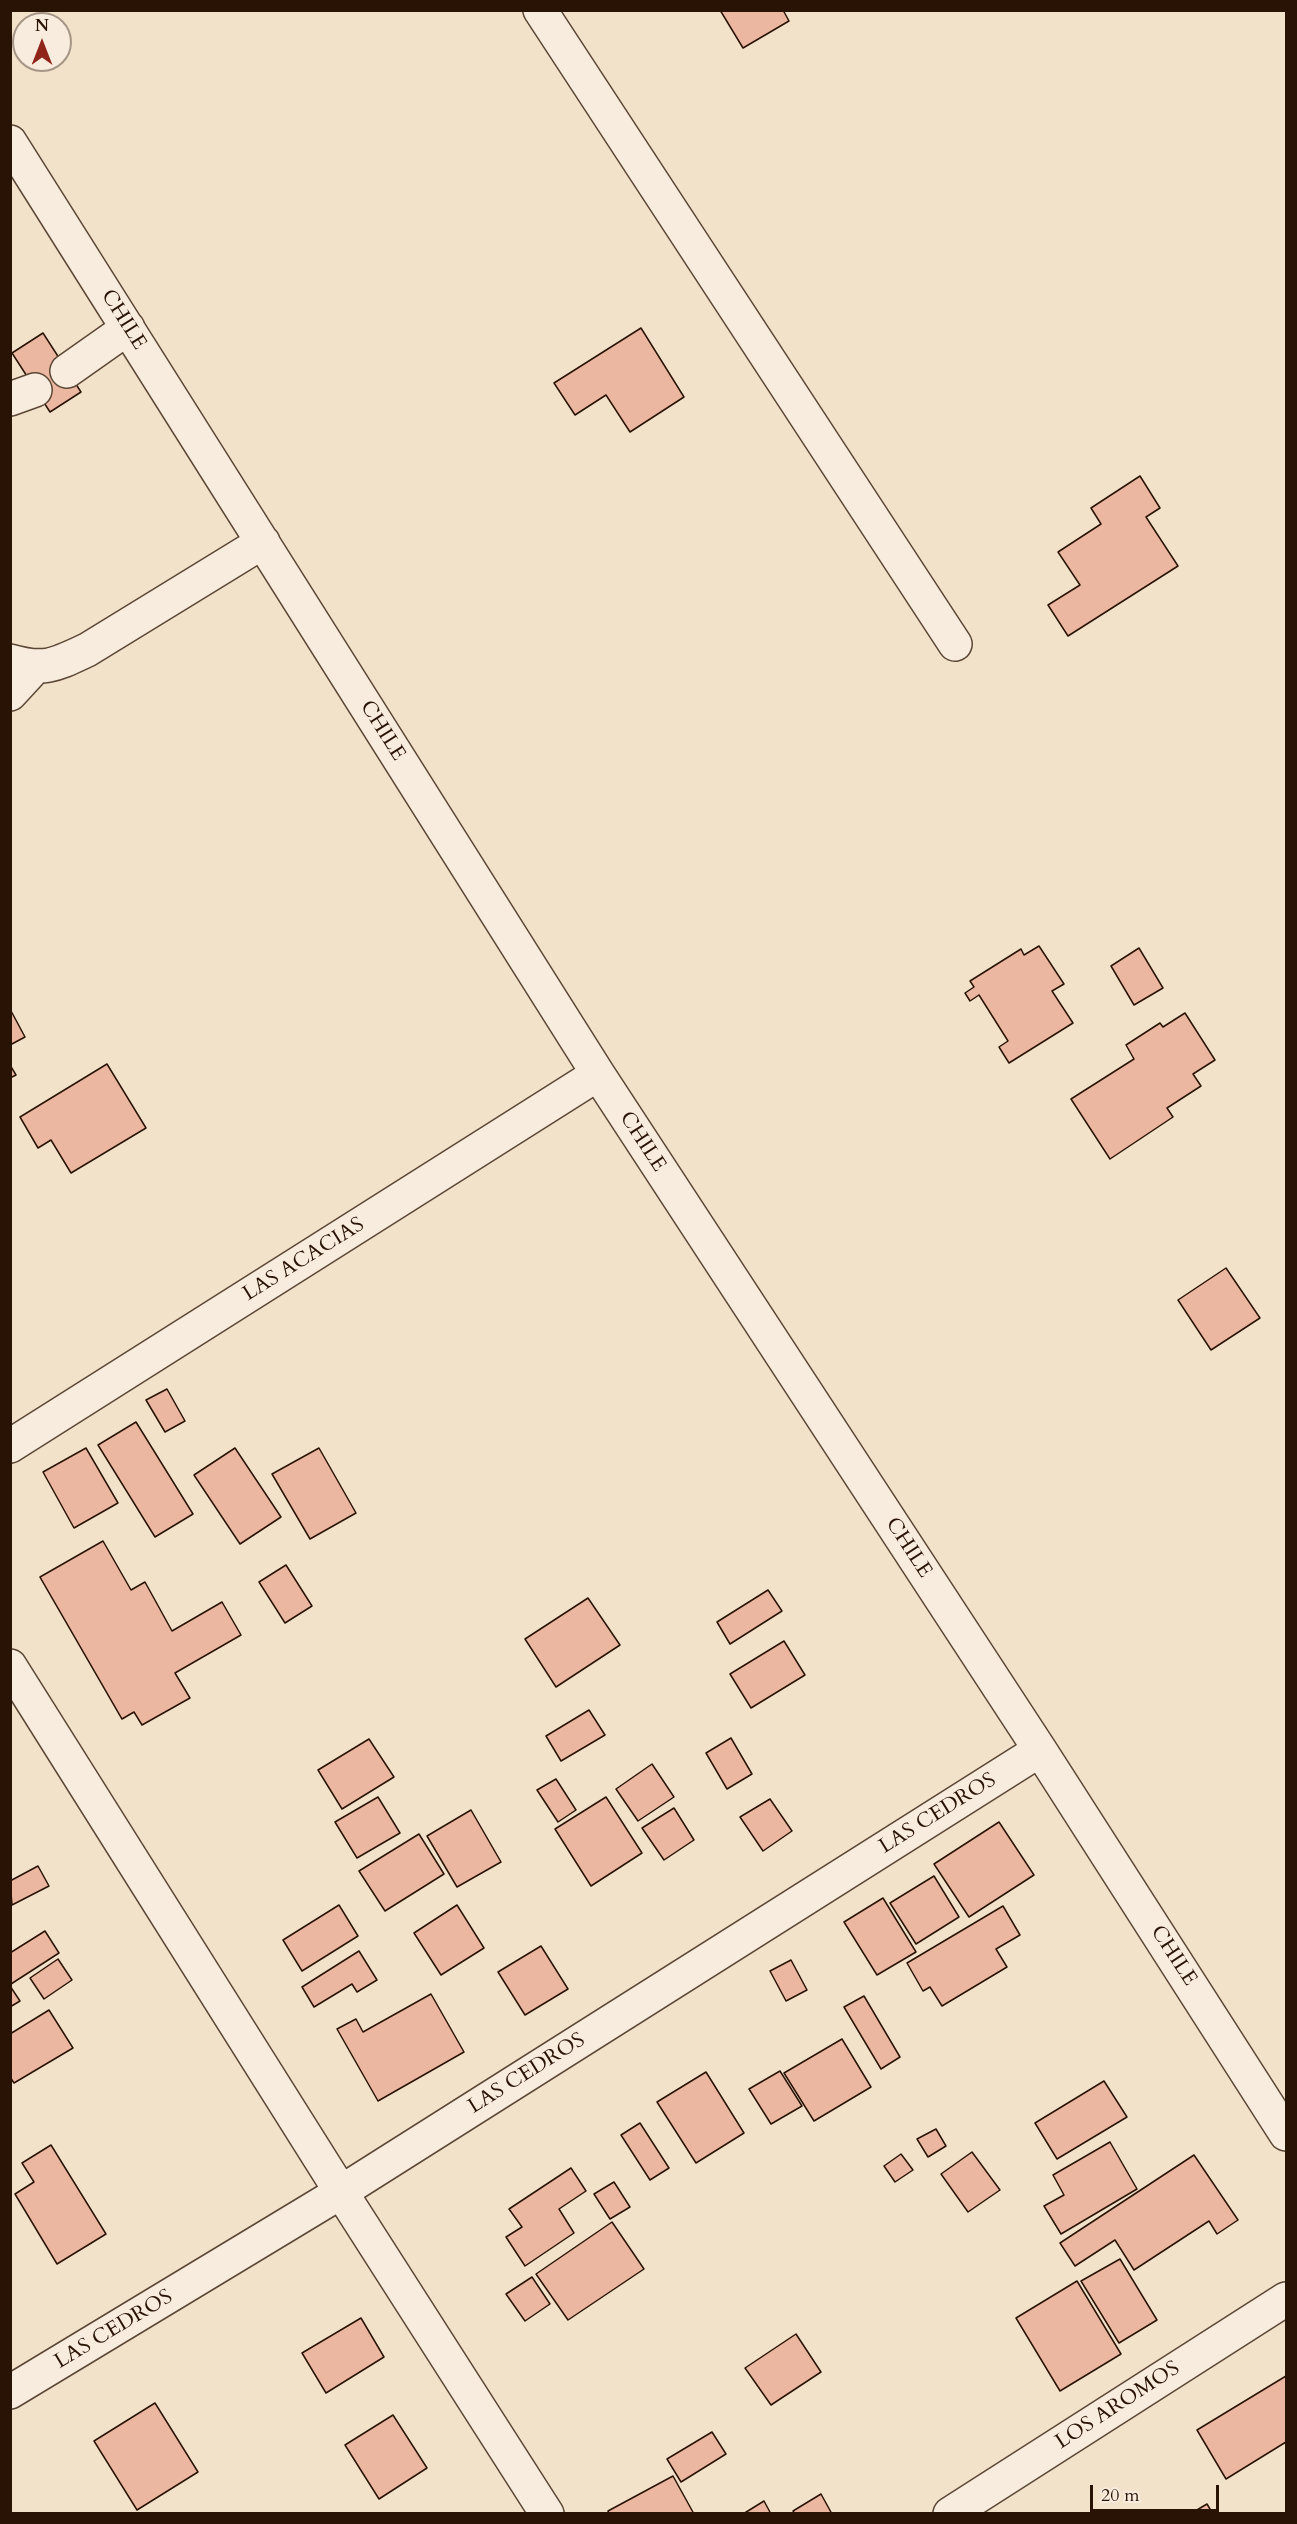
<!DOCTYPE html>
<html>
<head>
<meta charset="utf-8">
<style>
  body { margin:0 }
  #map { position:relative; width:1297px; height:2524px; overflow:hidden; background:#f3e2ca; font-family:Cardo,serif }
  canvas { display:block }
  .frame { position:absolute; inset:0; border:12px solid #291305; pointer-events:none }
  .north { position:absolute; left:12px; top:12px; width:60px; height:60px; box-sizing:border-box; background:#f7ecdd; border:2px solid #a59587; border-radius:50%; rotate:0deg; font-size:16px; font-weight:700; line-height:24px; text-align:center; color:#291305 }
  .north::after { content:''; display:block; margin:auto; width:21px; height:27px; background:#8f2418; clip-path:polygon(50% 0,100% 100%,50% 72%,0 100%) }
  .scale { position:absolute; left:1090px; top:2485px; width:129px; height:27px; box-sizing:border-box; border:3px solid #291305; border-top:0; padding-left:8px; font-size:18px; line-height:21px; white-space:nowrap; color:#291305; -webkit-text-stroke:4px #f7ecdd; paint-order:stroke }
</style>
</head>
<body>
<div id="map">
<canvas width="1297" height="2524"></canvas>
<div class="frame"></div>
<div class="north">N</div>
<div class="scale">20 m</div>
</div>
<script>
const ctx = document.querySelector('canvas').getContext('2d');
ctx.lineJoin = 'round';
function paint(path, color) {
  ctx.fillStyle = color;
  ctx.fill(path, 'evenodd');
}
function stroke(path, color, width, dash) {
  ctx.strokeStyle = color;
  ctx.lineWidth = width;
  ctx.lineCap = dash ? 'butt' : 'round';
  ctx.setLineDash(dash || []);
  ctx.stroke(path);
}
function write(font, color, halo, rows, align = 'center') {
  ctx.font = font + ' Cardo,serif';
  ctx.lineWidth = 6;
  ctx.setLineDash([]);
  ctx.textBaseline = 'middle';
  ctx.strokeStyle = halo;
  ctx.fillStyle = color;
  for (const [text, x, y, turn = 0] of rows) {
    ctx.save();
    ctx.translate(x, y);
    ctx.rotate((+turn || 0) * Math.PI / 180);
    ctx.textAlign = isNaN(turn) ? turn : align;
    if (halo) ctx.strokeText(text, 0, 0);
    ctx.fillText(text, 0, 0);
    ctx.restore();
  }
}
const building = new Path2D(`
  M 720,10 L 783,10 L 789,21 L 743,48 Z
  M 641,328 L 684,397 L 630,432 L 606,395 L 575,415 L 554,383 Z
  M 43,333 L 81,392 L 50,412 L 12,353 Z
  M 1140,476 L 1160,508 L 1146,517 L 1178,566 L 1068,636 L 1048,605 L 1080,585 L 1058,552 L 1101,524 L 1091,508 Z
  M 1039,946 L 1064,984 L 1052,991 L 1073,1023 L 1009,1063 L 999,1047 L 1008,1041 L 979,995 L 970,1001 L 965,993 L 974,987 L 970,981 L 1021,949 L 1024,955 Z
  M 1139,948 L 1163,988 L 1134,1005 L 1111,966 Z
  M 10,1009 L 25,1037 L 10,1045 Z
  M 1185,1013 L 1215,1060 L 1193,1074 L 1201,1086 L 1167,1108 L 1173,1117 L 1110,1159 L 1071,1099 L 1134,1059 L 1126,1045 L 1160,1023 L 1163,1027 Z
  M 107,1064 L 146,1128 L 71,1173 L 51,1140 L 38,1148 L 20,1117 Z
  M 10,1065 L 16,1075 L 10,1078 Z
  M 1226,1268 L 1260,1318 L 1211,1350 L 1178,1300 Z
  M 167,1389 L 185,1421 L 165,1432 L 146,1400 Z
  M 136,1422 L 193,1514 L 155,1537 L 98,1445 Z
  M 86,1448 L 118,1503 L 74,1528 L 43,1472 Z
  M 235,1448 L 281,1517 L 240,1544 L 194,1475 Z
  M 319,1448 L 356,1513 L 310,1539 L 272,1474 Z
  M 103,1541 L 131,1590 L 145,1582 L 172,1631 L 222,1602 L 241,1635 L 175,1673 L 190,1698 L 142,1725 L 134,1712 L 122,1719 L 40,1577 Z
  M 286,1565 L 312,1606 L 285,1623 L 259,1582 Z
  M 768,1590 L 782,1611 L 730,1644 L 717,1622 Z
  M 588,1598 L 620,1645 L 556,1687 L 525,1639 Z
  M 784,1641 L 805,1675 L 751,1708 L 730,1674 Z
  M 589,1710 L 605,1735 L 561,1761 L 546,1736 Z
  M 731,1738 L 752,1774 L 727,1789 L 706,1753 Z
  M 369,1739 L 394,1777 L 342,1809 L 318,1770 Z
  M 652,1764 L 674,1797 L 638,1821 L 616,1789 Z
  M 556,1779 L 576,1810 L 558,1822 L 537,1790 Z
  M 378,1797 L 400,1833 L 357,1858 L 335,1822 Z
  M 606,1797 L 642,1853 L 591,1886 L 555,1829 Z
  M 770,1799 L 792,1831 L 763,1851 L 740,1817 Z
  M 674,1808 L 694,1840 L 664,1860 L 642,1828 Z
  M 471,1810 L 501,1862 L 457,1887 L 427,1836 Z
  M 999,1822 L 1034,1875 L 969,1917 L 934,1864 Z
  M 419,1834 L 444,1874 L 385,1911 L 359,1871 Z
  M 38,1866 L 49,1886 L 12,1905 L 10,1881 Z
  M 934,1876 L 959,1917 L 916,1944 L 890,1903 Z
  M 883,1898 L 916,1952 L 877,1975 L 844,1922 Z
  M 339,1905 L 358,1936 L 302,1971 L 283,1940 Z
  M 457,1905 L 484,1948 L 441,1975 L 414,1933 Z
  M 1003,1906 L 1020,1935 L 996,1949 L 1007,1967 L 942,2006 L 930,1987 L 923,1991 L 907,1963 Z
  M 45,1931 L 59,1953 L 11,1984 L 10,1953 Z
  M 541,1946 L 568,1989 L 525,2015 L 498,1972 Z
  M 359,1951 L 377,1980 L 357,1992 L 352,1984 L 314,2007 L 302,1987 Z
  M 58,1959 L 72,1980 L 44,1999 L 30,1978 Z
  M 791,1960 L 807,1990 L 786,2001 L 770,1971 Z
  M 10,1986 L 20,2001 L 10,2007 Z
  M 431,1994 L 464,2052 L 378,2101 L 337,2029 L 356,2019 L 363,2032 Z
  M 864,1996 L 900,2057 L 881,2069 L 844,2007 Z
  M 49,2010 L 73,2048 L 14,2083 L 10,2077 L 10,2034 Z
  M 842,2039 L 871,2087 L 814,2121 L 784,2073 Z
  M 780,2071 L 802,2106 L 771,2124 L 749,2089 Z
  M 706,2072 L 744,2133 L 696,2163 L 657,2102 Z
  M 1104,2081 L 1127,2117 L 1057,2159 L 1035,2123 Z
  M 640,2123 L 669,2168 L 650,2180 L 621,2135 Z
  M 936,2129 L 946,2146 L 928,2157 L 917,2139 Z
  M 1110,2142 L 1137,2189 L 1061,2234 L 1044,2206 L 1064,2195 L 1053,2175 Z
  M 51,2145 L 106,2234 L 57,2264 L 15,2194 L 34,2182 L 22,2163 Z
  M 972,2152 L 1000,2190 L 968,2212 L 941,2174 Z
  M 901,2154 L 913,2170 L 895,2182 L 884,2166 Z
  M 1194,2155 L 1238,2220 L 1217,2234 L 1209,2221 L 1134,2270 L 1115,2240 L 1075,2266 L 1060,2243 Z
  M 571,2168 L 586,2191 L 559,2209 L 574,2233 L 525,2266 L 506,2237 L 522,2227 L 509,2209 Z
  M 614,2182 L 630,2207 L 610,2219 L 594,2194 Z
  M 612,2222 L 644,2269 L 568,2320 L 536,2274 Z
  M 1120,2259 L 1157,2320 L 1119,2343 L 1081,2281 Z
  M 532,2277 L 550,2304 L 525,2321 L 506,2294 Z
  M 1077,2281 L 1121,2354 L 1060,2391 L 1016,2318 Z
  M 361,2318 L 384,2357 L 326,2393 L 302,2353 Z
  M 796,2334 L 821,2372 L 771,2405 L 745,2368 Z
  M 1286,2376 L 1286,2442 L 1226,2479 L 1197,2430 Z
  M 155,2403 L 198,2472 L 137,2510 L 94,2441 Z
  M 393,2415 L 427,2468 L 379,2499 L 345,2445 Z
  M 712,2432 L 726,2454 L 681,2482 L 667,2459 Z
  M 673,2476 L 694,2514 L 609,2514 L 608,2511 Z
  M 821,2494 L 832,2514 L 795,2514 L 793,2511 Z
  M 764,2501 L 771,2514 L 743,2514 Z
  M 1207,2504 L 1213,2514 L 1190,2514 Z`);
paint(building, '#ebb7a0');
stroke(building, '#291305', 1.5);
const minor = new Path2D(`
  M 540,10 L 955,644
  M 10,142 L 598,1074 L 1040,1750 L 1286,2134
  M 67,371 L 128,328
  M 10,399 L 35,390
  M 10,661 C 45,671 55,665 87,650 L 263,542
  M 10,694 L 34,668
  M 10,1446 L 598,1074
  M 10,1666 L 341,2192 L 547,2514
  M 10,2392 L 341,2192 L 1040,1750
  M 950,2514 L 1286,2299`);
stroke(minor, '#5c4736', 36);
stroke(minor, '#f7ecdd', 33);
write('21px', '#291305', '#f7ecdd', [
  ["CHILE",123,320,58],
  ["CHILE",382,731,58],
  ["CHILE",642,1142,57],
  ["LAS ACACIAS",304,1260,-32],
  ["CHILE",908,1548,57],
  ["LAS CEDROS",938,1814,-32],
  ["CHILE",1173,1956,57],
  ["LAS CEDROS",527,2074,-32],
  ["LAS CEDROS",114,2330,-31],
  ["LOS AROMOS",1118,2406,-33]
]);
</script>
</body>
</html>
